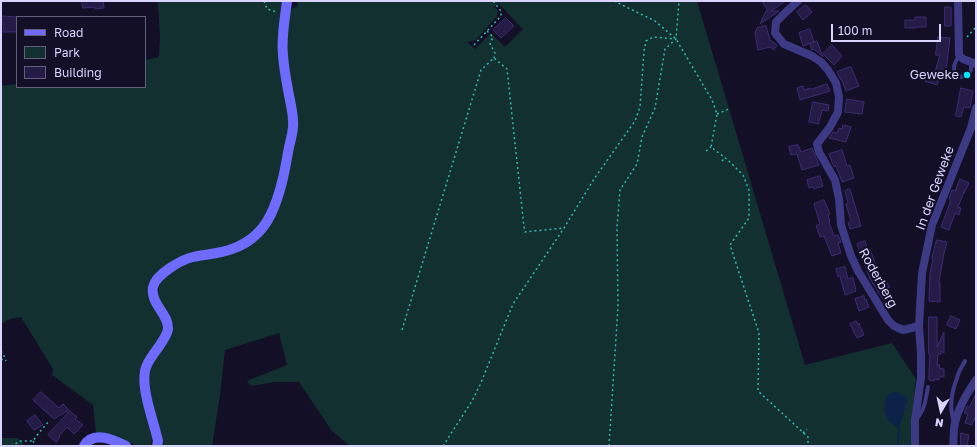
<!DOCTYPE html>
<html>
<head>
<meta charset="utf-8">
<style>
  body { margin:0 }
  #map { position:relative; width:977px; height:447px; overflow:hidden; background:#130f26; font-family:"Golos Text",sans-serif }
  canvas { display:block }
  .frame { position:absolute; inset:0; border:2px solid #d9d4ff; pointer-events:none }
  .legend { position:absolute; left:16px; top:16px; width:130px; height:72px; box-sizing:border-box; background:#130f26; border:1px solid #625e7d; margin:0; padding:5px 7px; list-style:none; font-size:12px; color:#d9d4ff }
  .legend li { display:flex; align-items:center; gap:8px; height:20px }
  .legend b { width:20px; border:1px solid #625e7d }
  .north { position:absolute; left:921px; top:391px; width:40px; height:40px; -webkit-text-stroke:3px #130f26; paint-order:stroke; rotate:189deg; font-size:11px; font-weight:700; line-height:16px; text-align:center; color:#d9d4ff }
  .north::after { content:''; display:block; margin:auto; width:14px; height:18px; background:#d9d4ff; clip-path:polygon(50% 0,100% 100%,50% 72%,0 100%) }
  .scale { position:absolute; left:831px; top:24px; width:110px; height:18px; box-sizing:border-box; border:2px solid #d9d4ff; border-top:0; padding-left:5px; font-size:12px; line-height:14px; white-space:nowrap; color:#d9d4ff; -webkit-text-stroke:3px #130f26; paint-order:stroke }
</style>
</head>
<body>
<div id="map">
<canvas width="977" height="447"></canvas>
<div class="frame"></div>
<ul class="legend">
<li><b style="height:5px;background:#6f6bff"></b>Road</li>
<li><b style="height:11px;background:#12302f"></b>Park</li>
<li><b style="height:11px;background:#241b47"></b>Building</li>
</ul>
<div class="north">N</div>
<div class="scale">100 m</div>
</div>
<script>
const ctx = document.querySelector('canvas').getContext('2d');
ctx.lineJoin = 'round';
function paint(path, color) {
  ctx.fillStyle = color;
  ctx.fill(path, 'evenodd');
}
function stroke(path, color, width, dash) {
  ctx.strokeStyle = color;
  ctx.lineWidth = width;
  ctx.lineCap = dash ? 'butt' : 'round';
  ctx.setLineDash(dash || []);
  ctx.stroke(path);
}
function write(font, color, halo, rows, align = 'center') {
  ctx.font = font + ' "Golos Text",sans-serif';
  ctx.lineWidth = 4;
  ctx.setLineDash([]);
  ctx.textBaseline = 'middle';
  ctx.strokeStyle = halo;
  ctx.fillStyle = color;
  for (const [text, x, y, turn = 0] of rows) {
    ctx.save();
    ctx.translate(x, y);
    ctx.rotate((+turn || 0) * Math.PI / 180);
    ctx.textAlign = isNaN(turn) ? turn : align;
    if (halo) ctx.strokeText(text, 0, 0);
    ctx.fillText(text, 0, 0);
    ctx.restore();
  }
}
paint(new Path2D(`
  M 158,1 L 287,1 L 289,13 L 293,8 L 297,7 L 298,1 L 697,1 L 805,365 L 892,343 L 916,379 L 911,426 L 912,446 L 350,446 L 332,431 L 299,382 L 275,382 L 251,386 L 247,381 L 287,365 L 279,333 L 225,350 L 220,395 L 212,446 L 161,446 L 149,392 L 147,374 L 168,336 L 158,295 L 160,282 L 163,278 L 200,256 L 152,279 C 150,282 148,285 148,288 C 146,303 163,314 164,328 L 140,375 L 140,387 L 152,438 L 151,446 L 138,446 L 111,436 L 96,433 L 93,405 L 52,375 L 53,369 L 21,317 L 10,319 L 1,324 L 1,86 L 17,84 L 17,87 L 145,87 L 145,60 L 159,57 L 160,37 ZM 498,3 L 523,29 L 505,47 L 491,33 L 475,49 L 467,42 L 476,40 L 497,16 L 498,11 L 494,7 Z
  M 1,438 L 18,438 L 25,446 L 1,446 Z`), '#12302f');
paint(new Path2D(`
  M 896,392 L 905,396 L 908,399 L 899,429 C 896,426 891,423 888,420 C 883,413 884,404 886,396 L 892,393 Z`), '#0c2248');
stroke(new Path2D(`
  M 899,446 L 898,442 L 899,429`), '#0c2248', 2);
const building = new Path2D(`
  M 82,1 L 103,1 L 104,8 L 95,9 L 95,7 L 83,8 Z
  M 767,1 L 786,1 L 771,11 L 779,11 L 760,24 L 766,11 L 768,11 L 763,3 Z
  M 806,5 L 812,12 L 803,20 L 797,12 Z
  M 945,7 L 951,7 L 951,26 L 945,26 Z
  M 1,16 L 17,17 L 17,32 L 3,32 L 4,24 L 1,24 Z
  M 915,17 L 926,17 L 926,27 L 915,27 L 915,28 L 905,28 L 905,20 L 915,20 Z
  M 506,18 L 514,26 L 501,38 L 493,30 Z
  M 766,26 L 770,40 L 777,45 L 774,50 L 770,47 L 758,50 L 755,33 L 757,28 Z
  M 810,29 L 814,42 L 803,46 L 799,33 Z
  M 938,37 L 950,38 L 947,63 L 944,75 L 941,74 L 937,85 L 925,81 L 926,76 L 933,78 L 940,55 L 936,55 Z
  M 817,41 L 823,57 L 814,49 L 812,50 L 810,44 Z
  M 832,45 L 842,56 L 834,65 L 823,54 Z
  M 851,67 L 859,86 L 846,91 L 842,80 L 841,80 L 837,72 Z
  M 827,84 L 830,91 L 800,100 L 797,88 L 803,86 L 804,90 L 810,88 L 811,89 Z
  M 961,88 L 973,91 L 970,108 L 964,107 L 961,117 L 956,116 Z
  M 847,99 L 864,102 L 862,114 L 845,112 Z
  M 813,102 L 829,105 L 828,111 L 822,110 L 820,119 L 819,119 L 819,124 L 809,122 Z
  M 843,125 L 851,127 L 846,142 L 829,138 L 833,132 L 837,133 L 839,128 L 842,129 Z
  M 798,145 L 801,152 L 812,148 L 819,165 L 802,170 L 797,154 L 791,155 L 789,147 Z
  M 842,150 L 847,166 L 850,165 L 854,178 L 842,182 L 836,166 L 834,167 L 829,154 Z
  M 820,176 L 823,186 L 814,189 L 813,187 L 809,188 L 807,180 Z
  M 960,179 L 969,183 L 964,193 L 964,192 L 958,207 L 961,208 L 959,215 L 955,213 L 949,230 L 941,227 L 950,203 L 950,199 L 949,198 L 952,190 L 955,191 Z
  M 850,189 L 861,226 L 850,229 L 848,223 L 851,221 L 846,204 L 848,203 L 845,191 Z
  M 824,200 L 830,214 L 828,215 L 830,221 L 829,222 L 834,236 L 838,235 L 841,242 L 838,243 L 841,253 L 832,256 L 824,236 L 820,237 L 816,226 L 820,224 L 814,204 Z
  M 937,240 L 947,242 L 944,253 L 939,282 L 940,283 L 940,302 L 929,301 L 930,274 L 933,259 L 932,259 Z
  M 865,241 L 868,250 L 870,249 L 878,271 L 885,281 L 886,281 L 890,287 L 886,289 L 891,296 L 884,301 L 870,279 L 857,244 Z
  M 845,267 L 848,279 L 853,277 L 856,291 L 845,295 L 840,276 L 838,277 L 836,269 Z
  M 864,296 L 865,300 L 866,299 L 869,307 L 859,311 L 855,299 Z
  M 951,316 L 960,320 L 956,329 L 947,325 Z
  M 929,317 L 937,317 L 937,347 L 944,332 L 944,353 L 941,351 L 941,354 L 938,354 L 937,365 L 940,365 L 939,368 L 944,369 L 944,377 L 939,377 L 939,380 L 934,379 L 934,381 L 929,380 L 929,372 L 930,354 L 929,354 Z
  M 856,321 L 858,324 L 859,323 L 860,326 L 864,335 L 857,338 L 850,324 Z
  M 41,392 L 59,408 L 63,404 L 69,410 L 54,419 L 33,400 Z
  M 976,394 L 976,415 L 972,425 L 965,423 L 968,414 L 964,413 L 967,406 L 969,407 Z
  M 70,411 L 77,417 L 75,419 L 83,425 L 74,434 L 67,427 L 59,436 L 60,437 L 56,442 L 48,435 Z
  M 35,415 L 43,425 L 34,430 L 27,421 Z
  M 961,433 L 969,435 L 967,446 L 961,446 Z`);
paint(building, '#241b47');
stroke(building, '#3b2d73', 1);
stroke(new Path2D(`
  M 264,1 L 267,9 L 277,12
  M 614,1 L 655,21 L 676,39 L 712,100 L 717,114 L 711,147 L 728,160 L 743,175 L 749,190 L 749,218 L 730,245 L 759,333 L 758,391 L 808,437 L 808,446
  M 487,31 L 493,37 L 490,44 L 495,53 L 494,58
  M 967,37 L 976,27
  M 474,45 L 501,16 L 501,11 L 493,1
  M 717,114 L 729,109
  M 706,151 L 711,147
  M 722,161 L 725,158
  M 402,330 L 481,70 L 494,58 L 507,69 L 524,227 L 525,232 L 564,228
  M 1,351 L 4,356 L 6,361
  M 1,359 L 6,361
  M 803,433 L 807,429
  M 33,441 L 36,446
  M 11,446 L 21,441 L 33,441 L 38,434 L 49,421
  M 443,446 L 472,401 L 480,385 L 513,304 L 564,228 L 594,179 L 635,121 L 640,107 L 644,51 L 646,41 L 653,37 L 676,39
  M 609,446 L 618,307 L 617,227 L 620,190 L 637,164 L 642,137 L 655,108 L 665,49 L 676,39 L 679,1`), '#2fb8b0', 1.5, [2, 3]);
stroke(new Path2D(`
  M 959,56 C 954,64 950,71 961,77 L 967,75 L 971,70 L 971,62
  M 917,418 C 925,410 926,397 928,387
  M 954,422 C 949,408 952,391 957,378 C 958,372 962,367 965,361`), '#3d3a85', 4);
stroke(new Path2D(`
  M 798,1 L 786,12 L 776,22 L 775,33 L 784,44 L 812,56 L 821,62 L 828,70 L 836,83 L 839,97 L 838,112 L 830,127 L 817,144 L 819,152 L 835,180 L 839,199 L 841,225 L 851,256 L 858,271 L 888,320 L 894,326 L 903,330 L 919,326
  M 958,1 L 959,55 L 963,59 L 976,64
  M 915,446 L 915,420 L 921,378 L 921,354 L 919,326 L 922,273 L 932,225 L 971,128 L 976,108
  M 953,446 C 954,439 953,431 955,423 C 958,408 967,393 976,380`), '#3d3a85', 8);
stroke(new Path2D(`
  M 84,446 C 93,430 114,440 126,446
  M 157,446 L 158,441 C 154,421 138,383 147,365 C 151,355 167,339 168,329 C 169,314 150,304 153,287 C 156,274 181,260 193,257 C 206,254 219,254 232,249 C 249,243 263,231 271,214 C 281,193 285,170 289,147 C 291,139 294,129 293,121 C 293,114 291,106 290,100 C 287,85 284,70 283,55 C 281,37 285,19 287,1`), '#6f6bff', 10);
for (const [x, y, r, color] of [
  [967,75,4,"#00e5ff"]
]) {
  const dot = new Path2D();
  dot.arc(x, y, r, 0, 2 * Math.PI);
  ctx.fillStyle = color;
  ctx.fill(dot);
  stroke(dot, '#130f26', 1.5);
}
write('13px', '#d9d4ff', '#130f26', [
  ["Geweke",959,75]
], 'right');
write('13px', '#d9d4ff', '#130f26', [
  ["In der Geweke",935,188,-70],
  ["Roderberg",878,278,61]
]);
</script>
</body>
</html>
